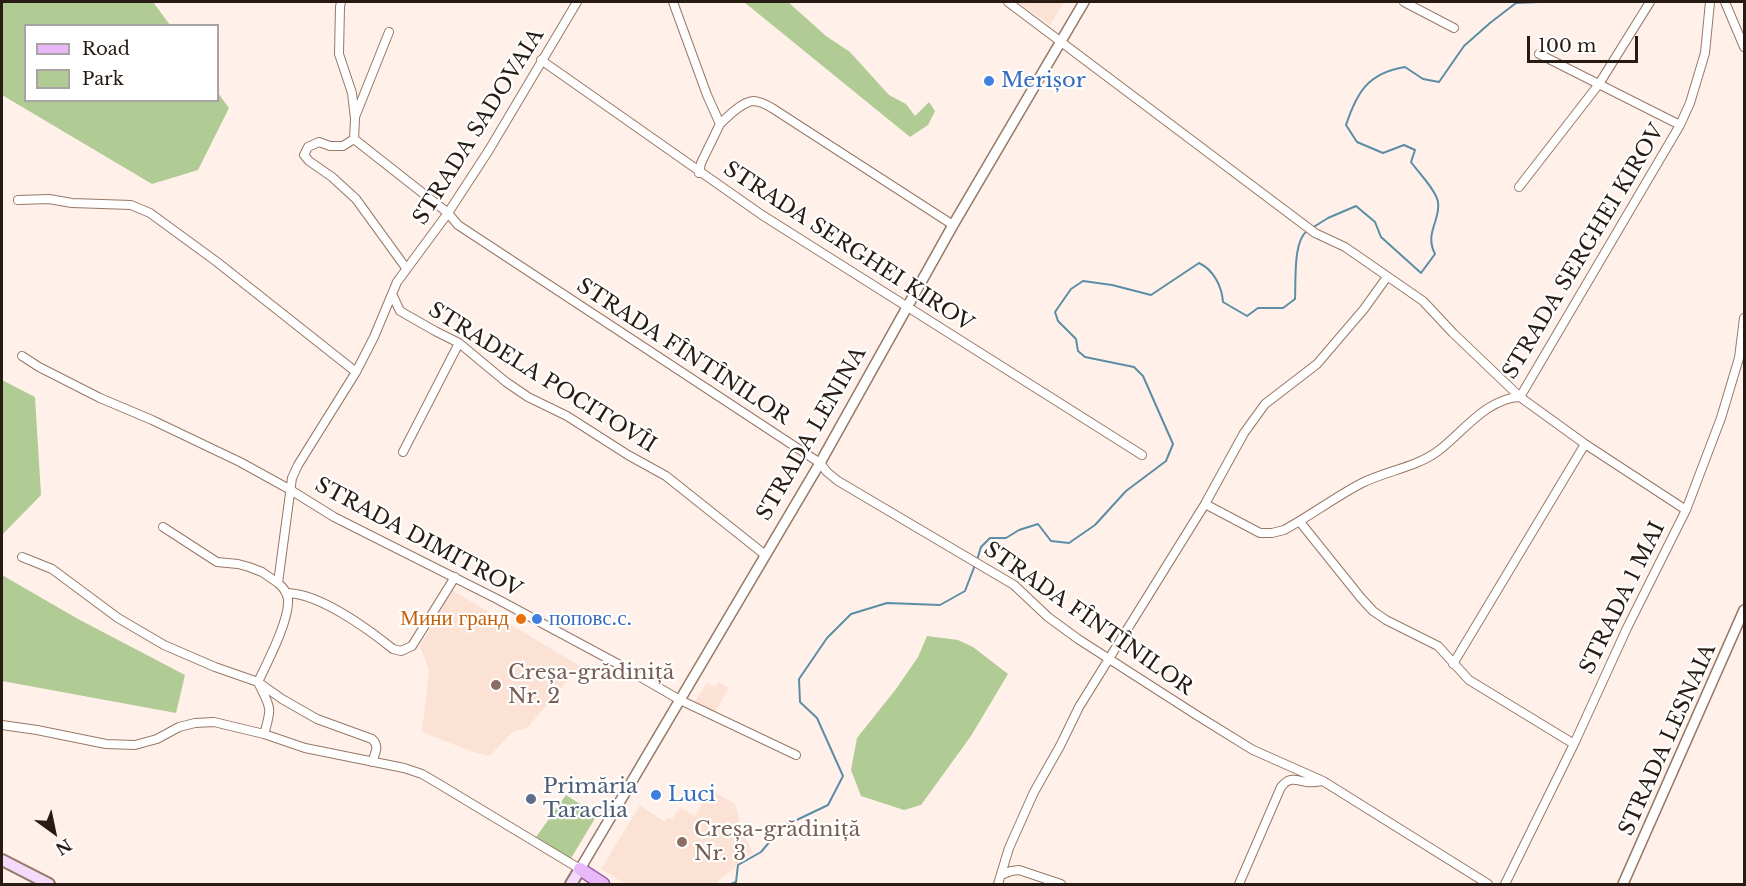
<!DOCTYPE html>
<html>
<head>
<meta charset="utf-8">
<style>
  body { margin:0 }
  #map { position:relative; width:1746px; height:886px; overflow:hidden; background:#fff1e9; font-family:"Libre Baskerville",serif }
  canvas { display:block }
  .frame { position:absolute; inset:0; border:3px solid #271b14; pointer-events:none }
  .legend { position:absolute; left:24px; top:24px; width:195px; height:78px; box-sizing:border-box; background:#fff; border:2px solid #a9a4a1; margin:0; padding:8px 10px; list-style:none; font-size:18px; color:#271b14 }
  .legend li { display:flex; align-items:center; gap:12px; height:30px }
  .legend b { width:30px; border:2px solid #a9a4a1 }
  .north { position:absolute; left:24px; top:802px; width:60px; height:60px; -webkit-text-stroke:4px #fff; paint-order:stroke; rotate:147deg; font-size:16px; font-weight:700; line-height:24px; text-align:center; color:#271b14 }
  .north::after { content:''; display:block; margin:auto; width:21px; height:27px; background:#271b14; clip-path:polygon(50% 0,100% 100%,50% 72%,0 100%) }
  .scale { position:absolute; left:1527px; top:36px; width:111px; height:27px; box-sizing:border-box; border:3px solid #271b14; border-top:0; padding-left:8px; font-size:18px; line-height:21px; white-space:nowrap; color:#271b14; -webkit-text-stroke:4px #fff; paint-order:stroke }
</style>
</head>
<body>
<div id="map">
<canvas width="1746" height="886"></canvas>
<div class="frame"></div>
<ul class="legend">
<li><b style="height:8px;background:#e8b8f8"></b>Road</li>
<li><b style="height:16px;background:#b0cb94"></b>Park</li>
</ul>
<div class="north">N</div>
<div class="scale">100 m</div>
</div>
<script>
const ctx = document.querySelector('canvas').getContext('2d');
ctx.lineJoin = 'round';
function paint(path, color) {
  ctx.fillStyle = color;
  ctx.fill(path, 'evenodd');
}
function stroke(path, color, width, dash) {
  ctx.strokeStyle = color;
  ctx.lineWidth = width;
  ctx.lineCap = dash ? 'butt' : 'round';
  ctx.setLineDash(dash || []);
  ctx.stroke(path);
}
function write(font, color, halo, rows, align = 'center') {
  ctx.font = font + ' "Libre Baskerville",serif';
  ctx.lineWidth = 4.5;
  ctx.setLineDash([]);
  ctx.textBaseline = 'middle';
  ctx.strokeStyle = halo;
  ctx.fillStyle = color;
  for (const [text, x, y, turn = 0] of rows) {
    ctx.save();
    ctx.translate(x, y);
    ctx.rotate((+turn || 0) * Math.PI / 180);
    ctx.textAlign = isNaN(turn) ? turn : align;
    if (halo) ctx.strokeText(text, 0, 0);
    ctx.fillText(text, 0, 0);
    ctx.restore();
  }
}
paint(new Path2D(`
  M 1018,2 L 1064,2 L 1050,25 Z
  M 452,590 L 580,666 L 527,728 L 512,732 L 490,756 L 473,752 L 422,732 L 429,670 L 420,646 Z
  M 718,682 L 729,688 L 714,714 L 693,704 L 707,683 L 715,687 Z
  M 711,790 L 735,804 L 742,831 L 753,852 L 715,884 L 625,884 L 601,869 L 640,805 L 665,822 L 668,817 L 672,819 L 680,807 L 695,816 Z`), '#fce2d4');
paint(new Path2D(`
  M 2,2 L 153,2 L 170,25 L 26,26 L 26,100 L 218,100 L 218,93 L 229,108 L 198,170 L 152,184 L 2,95 Z
  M 744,2 L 788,2 L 826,36 L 850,52 L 889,95 L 906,104 L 915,116 L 929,102 L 935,111 L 928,125 L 910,137 Z
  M 2,380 L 35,397 L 41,495 L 2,535 Z
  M 2,575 L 78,619 L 185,675 L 176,713 L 2,681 Z
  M 927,636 L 958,640 L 973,647 L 1008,674 L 971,736 L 921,805 L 904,810 L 861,796 L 851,770 L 857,738 L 896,689 L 918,657 Z
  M 566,795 L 597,815 L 570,860 L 536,837 Z`), '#b0cb94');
stroke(new Path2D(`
  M 1312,228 L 1328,218 L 1356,206 L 1375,222 L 1381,237 L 1421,273 L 1435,254 C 1424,233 1441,220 1438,202 C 1436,190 1418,172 1411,162 L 1415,150 L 1404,145 L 1383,153 L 1357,142 L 1346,125 C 1357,92 1368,73 1405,67 L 1423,79 L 1439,82 L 1464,46 L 1490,23 L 1516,3 L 1538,2
  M 977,560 L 981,547 L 990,538 L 1006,538 L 1019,530 L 1038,524 L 1051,541 L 1069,543 L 1095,525 L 1126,491 L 1166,461 L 1173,444 L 1143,376 L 1134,367 L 1085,357 L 1078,351 L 1076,339 L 1058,321 L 1055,312 L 1071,289 L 1083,281 L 1112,285 L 1151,295 L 1199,263 C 1214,270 1222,287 1223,302 L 1247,316 L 1258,308 L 1283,308 L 1295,299 C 1296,281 1293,241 1307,231
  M 731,884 L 736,882 L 738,865 L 761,852 L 782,827 L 828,805 L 843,776 L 817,718 L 800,702 L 799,679 L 827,638 L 851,614 L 887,603 L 940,605 L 965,591 L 975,565`), '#5c8da6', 2);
const minor = new Path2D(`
  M 341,2 L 340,7 L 339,54 L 352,93 L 355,119 L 354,139
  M 673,2 L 707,95 L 720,124 L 701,163 L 699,173
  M 1008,2 L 1315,233 L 1345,247 L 1423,301 L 1453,333 L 1520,397 L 1585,444 L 1686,510
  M 1404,2 L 1454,28
  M 1725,2 L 1744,47
  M 1539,54 L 1680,125
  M 541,60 L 762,215 L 1142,455
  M 355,117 L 389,32
  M 720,124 C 728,116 742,102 753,101 C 759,101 767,105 772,108 L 953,225
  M 354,139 L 448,213 L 458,225 L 820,463 L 827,472 L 838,481 L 1014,585 L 1048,617 L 1078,639 L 1198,716 L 1253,750 L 1323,781 L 1488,884
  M 354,139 L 343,146 L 330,146 L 319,142 L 308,147 L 304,155 L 309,161 L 332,177 L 356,199 L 406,268
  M 1519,187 L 1599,84 L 1650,2
  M 18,200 L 49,199 L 72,203 L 131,205 L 150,213 L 217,262 L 356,372
  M 392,294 L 400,311 L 435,331 L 459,343 L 506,382 L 528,397 L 567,416 L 628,455 L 666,476 L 764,554
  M 22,356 L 39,367 L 100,398 L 152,420 L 240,462 L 289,489 L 334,517 L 497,599 L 618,664 L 680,700 L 796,755
  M 403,452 L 459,343
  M 1205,504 L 1260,533 L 1272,533 L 1284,530 C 1310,516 1335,497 1362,483 C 1386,471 1417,467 1438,451 C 1462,433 1487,398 1520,397 L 1680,125 L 1690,103 L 1705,53 L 1710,2
  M 1300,522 L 1361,598 L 1373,611 L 1386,620 L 1438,646 L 1469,680 L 1574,744
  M 163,527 L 217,562 L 238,564 L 249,567 L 262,572 L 278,583
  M 22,557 L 52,569 L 118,618 L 164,645 L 215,667 L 258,682 L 282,699 L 317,719 L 372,739 C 380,746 375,753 372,762
  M 286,593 C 319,593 368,629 393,649 L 401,651 L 412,646 L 455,577
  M 1453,664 L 1585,444
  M 2,725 L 37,730 L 106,744 L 135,745 L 157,739 L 179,727 L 195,723 L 214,722 L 264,734 L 305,748 L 404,768 L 422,774 L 439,784 L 580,869
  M 264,734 C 273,705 270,708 258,682 C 267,663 290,619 288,599 C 287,593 283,587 278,583 L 292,478 L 298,465 L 356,372 L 374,337 L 397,282 L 448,213 L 489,150 L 577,2
  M 1001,875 L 1011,871 L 1019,870 L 1061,884
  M 998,884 L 1009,848 L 1034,792 L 1060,746 L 1079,707 L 1205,504 L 1244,433 L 1265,404 L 1317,364 L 1364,309 L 1387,277
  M 1239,884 L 1281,787 C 1290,776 1295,780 1307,782 C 1312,783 1317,782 1322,781
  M 1505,884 L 1574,744 L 1627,628 L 1686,510 L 1721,418 L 1739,358 L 1744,318`);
const tertiary = new Path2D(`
  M 580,869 L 820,463 L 953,225 L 1084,2
  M 1623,884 L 1744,610`);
const secondary = new Path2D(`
  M 2,860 L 49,884
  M 571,884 L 580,869`);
const primary = new Path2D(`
  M 580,869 L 603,884`);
stroke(minor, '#977867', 10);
stroke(tertiary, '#977867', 12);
stroke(secondary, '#977867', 14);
stroke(primary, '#9b62a5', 15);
stroke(minor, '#fff', 8);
stroke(tertiary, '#fff', 9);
stroke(secondary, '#f4dbfb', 10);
stroke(primary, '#e8b8f8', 12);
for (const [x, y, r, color] of [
  [989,81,6,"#3f7fe0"],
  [521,619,6,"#e8710a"],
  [537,619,6,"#3f7fe0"],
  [496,685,6,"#8d6e63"],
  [656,795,6,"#3f7fe0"],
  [531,799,6,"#5c6f8a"],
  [682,842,6,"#8d6e63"]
]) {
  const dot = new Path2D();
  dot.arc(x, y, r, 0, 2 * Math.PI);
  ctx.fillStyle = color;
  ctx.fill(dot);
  stroke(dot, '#fff', 2);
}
write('21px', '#366cbe', '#fff', [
  ["Merișor",1001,81],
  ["поповс.с.",549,619],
  ["Luci",668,795]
], 'left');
write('21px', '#271b14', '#fff', [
  ["STRADA SADOVAIA",479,127,-58],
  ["STRADA SERGHEI KIROV",848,247,33],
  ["STRADA SERGHEI KIROV",1584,252,-59],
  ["STRADA FÎNTÎNILOR",683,352,33],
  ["STRADELA POCITOVÎI",542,378,32],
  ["STRADA LENINA",812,434,-60],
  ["STRADA DIMITROV",418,538,28],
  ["STRADA 1 MAI",1623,598,-64],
  ["STRADA FÎNTÎNILOR",1088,619,35],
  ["STRADA LESNAIA",1668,740,-66]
]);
write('21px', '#c56008', '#fff', [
  ["Мини гранд",509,619]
], 'right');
write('21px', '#785e54', '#fff', [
  ["Creșa-grădiniță",508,673],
  ["Nr. 2",508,697],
  ["Creșa-grădiniță",694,830],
  ["Nr. 3",694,854]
], 'left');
write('21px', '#4e5e75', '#fff', [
  ["Primăria",543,787],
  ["Taraclia",543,811]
], 'left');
</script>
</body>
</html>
